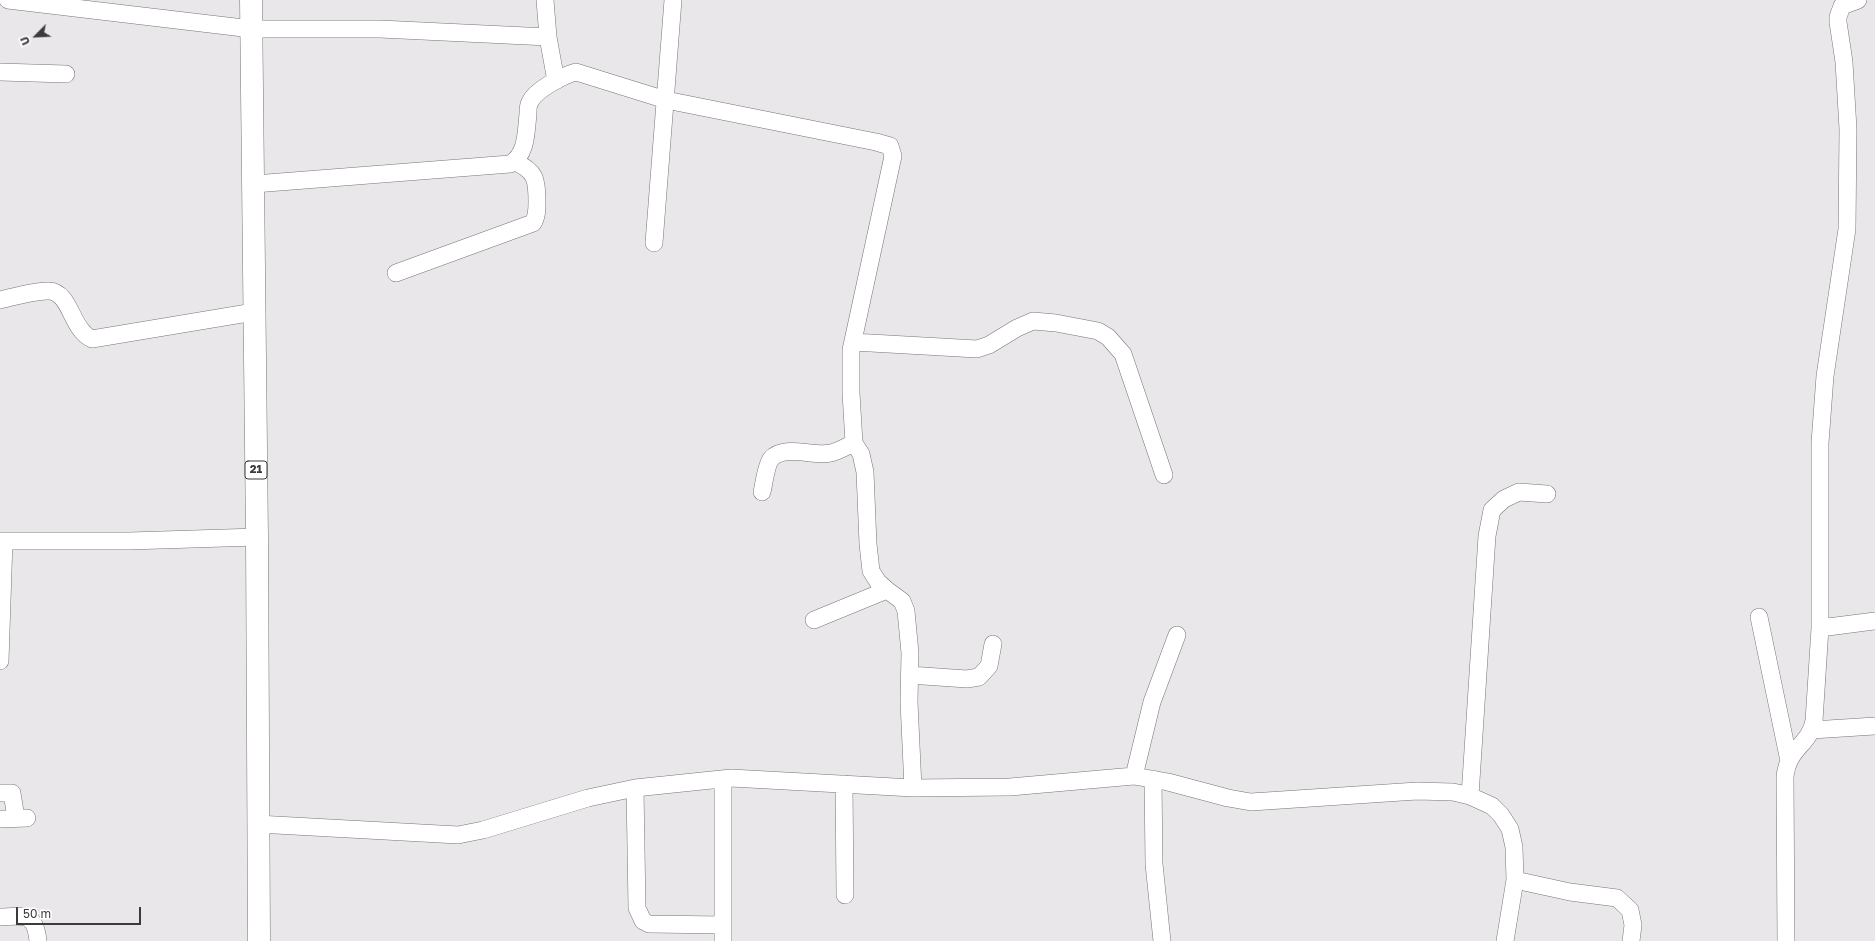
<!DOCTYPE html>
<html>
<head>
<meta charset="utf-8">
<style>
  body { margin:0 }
  #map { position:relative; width:1875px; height:941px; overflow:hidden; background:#eae7ea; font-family:"Golos Text",sans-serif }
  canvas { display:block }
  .north { position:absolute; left:16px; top:16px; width:40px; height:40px; -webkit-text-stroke:3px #fff; paint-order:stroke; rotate:246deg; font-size:11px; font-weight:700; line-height:16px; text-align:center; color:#3c3b3c }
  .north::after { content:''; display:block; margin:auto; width:14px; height:18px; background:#3c3b3c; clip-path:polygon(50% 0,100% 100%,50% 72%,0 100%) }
  .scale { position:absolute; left:16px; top:907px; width:125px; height:18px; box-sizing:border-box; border:2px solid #3c3b3c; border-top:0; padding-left:5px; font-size:12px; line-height:14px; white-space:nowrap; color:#3c3b3c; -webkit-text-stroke:3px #fff; paint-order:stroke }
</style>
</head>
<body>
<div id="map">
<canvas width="1875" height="941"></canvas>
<div class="north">U</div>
<div class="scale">50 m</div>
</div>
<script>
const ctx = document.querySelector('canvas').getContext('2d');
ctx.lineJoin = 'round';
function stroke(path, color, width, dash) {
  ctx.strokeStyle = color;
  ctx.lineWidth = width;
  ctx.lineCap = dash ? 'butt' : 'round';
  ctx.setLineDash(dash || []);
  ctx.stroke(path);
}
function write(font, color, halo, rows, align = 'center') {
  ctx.font = font + ' "Golos Text",sans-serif';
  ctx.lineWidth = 4;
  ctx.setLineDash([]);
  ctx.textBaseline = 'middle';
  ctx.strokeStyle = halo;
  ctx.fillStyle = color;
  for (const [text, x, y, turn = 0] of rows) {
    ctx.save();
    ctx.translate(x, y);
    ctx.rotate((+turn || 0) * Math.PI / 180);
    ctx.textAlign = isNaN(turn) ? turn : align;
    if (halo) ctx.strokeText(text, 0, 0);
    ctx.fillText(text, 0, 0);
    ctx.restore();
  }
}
const street = new Path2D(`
  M 8,0 L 252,29 L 380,29 L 548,37
  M 545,0 L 548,37 L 556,81
  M 0,72 L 66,74
  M 254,184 L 510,164 C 527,155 526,131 528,114 C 528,111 528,105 530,102 C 535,90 564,75 576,72 L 666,100 L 876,142 L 890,146 L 893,156 L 851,350 L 851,393 L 854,443 L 861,454 L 865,472 L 868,544 L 871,571 L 878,582 L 887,590 L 902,601 L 906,611 L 910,653 L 909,702 L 913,788
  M 654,243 L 673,0
  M 396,273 L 533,223 C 537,217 537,209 537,202 C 537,180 536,171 515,162
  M 0,300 C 13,297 37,290 49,291 C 71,292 71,330 92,339 L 254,312
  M 853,342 L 977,349 L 989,345 L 1017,328 L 1033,321 L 1056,323 L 1098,331 L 1108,337 L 1123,354 L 1164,475
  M 762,492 C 764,484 766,465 771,459 C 783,444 814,457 831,453 C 839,451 847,446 854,443
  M 0,541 L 129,541 L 257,537
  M 1759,617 L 1789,761
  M 814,620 L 887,590
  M 1820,628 L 1875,621
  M 0,661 L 4,541
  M 909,675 L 967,679 L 979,677 L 989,666 L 993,644
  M 1812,730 L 1875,726
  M 1134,776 L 1152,702 L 1177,635
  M 723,779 L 723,941
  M 1153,779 L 1154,864 L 1162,941
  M 844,784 L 845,895
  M 635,788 L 637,908 L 643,921 L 649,924 L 723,925
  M 0,793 L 12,793 L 16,818
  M 1470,796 L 1487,536 L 1492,510 L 1504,499 L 1519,492 L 1547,494
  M 0,819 L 27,818
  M 257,824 L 458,835 L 483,830 L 588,798 L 635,788 L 731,778 L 913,788 L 1010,787 L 1134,776 L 1168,782 L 1228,798 L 1251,802 L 1417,791 L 1453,792 L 1470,796 L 1492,806 L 1501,815 L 1510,829 L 1514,847 L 1515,880 L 1505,941
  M 1515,880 L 1570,892 L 1617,898 L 1630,910 L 1633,925 L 1631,941
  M 0,917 C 25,916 35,912 38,941
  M 1786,941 L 1785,777 C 1788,747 1809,746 1814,721 L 1820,628 L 1820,443 L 1825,376 L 1847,229 L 1848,129 L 1844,62 L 1838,22 L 1838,17 L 1842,6 L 1858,0`);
const highway = new Path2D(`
  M 251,0 L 257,537 L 259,941`);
stroke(street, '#777477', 18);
stroke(highway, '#777477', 23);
stroke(street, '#fff', 17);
stroke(highway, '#fff', 22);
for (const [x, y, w] of [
  [256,470,22]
]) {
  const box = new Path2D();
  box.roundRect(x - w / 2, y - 9, w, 18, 3);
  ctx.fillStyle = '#fff';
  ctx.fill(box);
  stroke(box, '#3c3b3c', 1);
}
write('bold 11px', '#3c3b3c', null, [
  ["21",256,470]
]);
</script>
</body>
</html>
